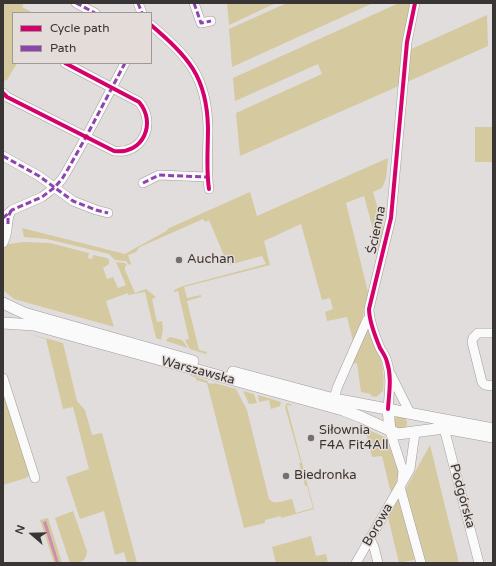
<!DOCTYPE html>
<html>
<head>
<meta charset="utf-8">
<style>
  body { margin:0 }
  #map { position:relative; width:496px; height:566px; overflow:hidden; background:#e1dddc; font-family:"Varela Round",sans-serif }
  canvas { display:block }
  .frame { position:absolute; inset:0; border:4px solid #383534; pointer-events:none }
  .legend { position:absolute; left:12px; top:12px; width:140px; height:52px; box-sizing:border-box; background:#e4dcd9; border:1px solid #9f9997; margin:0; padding:5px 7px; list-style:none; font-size:12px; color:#383534 }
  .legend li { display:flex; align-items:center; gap:8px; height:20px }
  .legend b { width:20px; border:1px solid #9f9997 }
  .north { position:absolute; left:12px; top:514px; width:40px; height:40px; -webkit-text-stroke:3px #e4dcd9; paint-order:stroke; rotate:290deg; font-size:11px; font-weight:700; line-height:16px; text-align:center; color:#383534 }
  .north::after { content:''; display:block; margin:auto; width:14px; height:18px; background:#383534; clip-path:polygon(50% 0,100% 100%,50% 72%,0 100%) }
</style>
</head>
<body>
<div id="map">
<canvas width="496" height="566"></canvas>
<div class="frame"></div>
<ul class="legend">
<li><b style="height:5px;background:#d6006c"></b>Cycle path</li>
<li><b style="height:5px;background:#8e44ad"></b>Path</li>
</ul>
<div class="north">N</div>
</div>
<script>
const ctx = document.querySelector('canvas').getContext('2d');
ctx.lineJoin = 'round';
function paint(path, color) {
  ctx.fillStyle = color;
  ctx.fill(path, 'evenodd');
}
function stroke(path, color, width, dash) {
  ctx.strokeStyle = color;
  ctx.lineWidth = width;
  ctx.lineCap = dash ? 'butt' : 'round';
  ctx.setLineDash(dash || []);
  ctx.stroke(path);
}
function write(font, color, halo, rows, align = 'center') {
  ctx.font = font + ' "Varela Round",sans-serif';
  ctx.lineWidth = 3;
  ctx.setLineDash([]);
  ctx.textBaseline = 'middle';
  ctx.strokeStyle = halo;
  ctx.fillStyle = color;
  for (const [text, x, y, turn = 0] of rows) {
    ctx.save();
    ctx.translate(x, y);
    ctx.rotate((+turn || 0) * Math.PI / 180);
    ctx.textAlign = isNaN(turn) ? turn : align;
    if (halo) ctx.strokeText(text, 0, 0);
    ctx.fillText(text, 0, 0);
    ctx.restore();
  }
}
paint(new Path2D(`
  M 3,3 L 24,3 L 22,7 L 33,13 L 13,13 L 13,63 L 17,63 L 7,80 L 3,81 Z
  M 227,3 L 276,3 L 229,25 Z
  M 287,3 L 373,3 L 232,67 L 229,29 Z
  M 399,3 L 413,3 L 401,85 L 240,156 L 236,113 L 322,74 L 318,64 L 235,101 L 233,78 Z
  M 487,15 L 488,46 L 407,82 L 409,50 Z
  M 475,127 L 493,127 L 493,162 L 475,162 Z
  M 388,158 L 386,178 L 382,188 L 373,192 L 385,233 L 380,254 L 364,196 L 346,203 L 369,296 L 354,345 L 347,317 L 327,321 L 325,312 L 333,309 L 330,298 L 322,300 L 301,224 L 264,241 L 270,265 L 184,287 L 187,298 L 201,295 L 201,297 L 187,301 L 199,350 L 207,352 L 206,354 L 190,349 L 185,340 L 189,339 L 178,291 L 174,292 L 174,290 L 183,286 L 266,264 L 262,256 L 228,265 L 209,220 L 205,222 L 203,219 L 140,247 L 136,252 L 128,255 L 131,264 L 129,265 L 126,261 L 115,260 L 109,254 L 47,239 L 24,237 L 22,228 L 125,254 L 168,230 L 167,229 L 250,192 L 257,216 Z
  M 23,242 L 50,243 L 89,253 L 88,258 L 92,259 L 93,255 L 107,258 L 109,260 L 109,264 L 103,268 L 107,279 L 113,277 L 118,288 L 126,285 L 116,262 L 125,263 L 127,265 L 125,266 L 125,270 L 135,293 L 146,289 L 156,297 L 152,299 L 157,322 L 162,321 L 163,329 L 161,340 L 156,338 L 145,292 L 128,295 L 128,293 L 106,301 L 114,327 L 143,335 L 14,299 L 3,290 L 3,245 Z
  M 368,331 L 371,332 C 379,351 386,370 383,391 L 376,397 L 371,396 L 371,394 L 361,392 L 357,363 L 351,364 L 364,333 Z
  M 23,332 L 63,343 L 77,401 L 85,410 L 92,435 L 102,433 L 137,563 L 127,563 L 124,552 L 115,555 L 104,511 L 80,519 L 66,477 L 89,469 L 73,407 L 63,409 L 46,339 Z
  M 170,337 L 182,340 L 188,348 L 166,341 L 167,339 Z
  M 189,375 C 195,375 201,379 208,381 L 208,383 L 214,384 L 214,383 L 236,389 L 247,410 L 269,499 C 275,506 284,500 292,499 L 296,513 L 313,508 L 307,486 L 305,486 L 299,463 L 301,463 L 285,407 L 287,403 L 292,405 L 291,406 L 288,405 L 287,406 L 314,509 L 281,518 L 281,516 L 265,520 L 265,523 L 244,528 L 207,383 L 196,380 L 196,378 Z
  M 3,390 L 30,475 L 26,478 L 3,485 Z
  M 243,391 L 254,394 L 257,403 L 249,404 Z
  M 258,395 L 281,402 L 280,406 L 271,409 L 269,400 L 259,402 Z
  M393 423a7 7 0 1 1 14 0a7 7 0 1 1-14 0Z
  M 365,428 L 386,438 L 390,443 L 399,469 L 398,479 L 391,493 L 382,456 L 372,457 Z
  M 430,445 L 459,563 L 424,563 L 405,490 Z
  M 400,496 L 417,559 L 399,563 L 388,517 Z
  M 73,511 L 87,551 C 86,562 80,563 70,563 L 55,518 Z
  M 48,518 L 62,563 L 54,563 L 40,520 Z
  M 311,536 L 316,556 L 326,554 L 328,563 L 276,563 L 272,547 Z`), '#d4c99f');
paint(new Path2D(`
  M 46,521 L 59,563 L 56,563 L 43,522 Z`), '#ce8dae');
const minor = new Path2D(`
  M 76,3 L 95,13
  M 138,3 L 142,13
  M 194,3 L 201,23 L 211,21
  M 151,25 C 188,57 207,76 208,128 C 208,149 206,169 209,189
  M 3,93 L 7,97 L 114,151 C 143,155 157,123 139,102 L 65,63
  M 3,156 L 39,176 L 73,201 L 96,210 L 108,213
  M 143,183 L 159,175 L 207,177
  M 3,218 L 12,210 L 42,197 L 55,187 L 62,179 L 68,169 L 86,137 L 125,63
  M 3,243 C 10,230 5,222 11,211
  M 493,333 L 478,333 L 473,338 L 472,342 L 482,382 L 485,385 L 493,386
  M 391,375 L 410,413
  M 3,378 L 35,478
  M 334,399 L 337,388 L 367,320 L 370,318
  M 388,409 C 389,393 392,377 387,362 C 386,357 383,353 380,348 C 375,336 369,321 369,309 L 391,218 L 407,42 L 415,3
  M 444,428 L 479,563
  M 390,431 L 403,471 L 402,480
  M 400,487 L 421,563
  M 370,539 L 374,547 L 378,563
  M 356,563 L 410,469 L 415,433`);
const major = new Path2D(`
  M 3,303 L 24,313 L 193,361
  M 3,323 L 34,325 L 343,410 L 361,417 L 398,434 L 444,428 L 493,437
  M 233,372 L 334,399 L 493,429
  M 388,409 L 390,431`);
stroke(minor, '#a09d9c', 10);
stroke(major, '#a09d9c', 12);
stroke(minor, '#fafafa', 9);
stroke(major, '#fafafa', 11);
stroke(new Path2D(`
  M 76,3 L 95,13
  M 138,3 L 142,13
  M 194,3 L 201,23 L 211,21
  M 3,156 L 39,176 L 73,201 L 96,210 L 108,213
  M 143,183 L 159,175 L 207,177
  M 3,218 L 12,210 L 42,197 L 55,187 L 62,179 L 68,169 L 86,137 L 125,63
  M 8,224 L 8,217 L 11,211`), '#8e44ad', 3, [6, 3]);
stroke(new Path2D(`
  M 151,25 C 188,57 207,76 208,128 C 208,149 206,169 209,189
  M 3,93 L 7,97 L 114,151 C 143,155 157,123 139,102 L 65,63
  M 388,409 C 389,393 392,377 387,362 C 386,357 383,353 380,348 C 375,336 369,321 369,309 L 391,218 L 407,42 L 415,3`), '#d6006c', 4);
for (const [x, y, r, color] of [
  [179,260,4,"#73706f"],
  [311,438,4,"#73706f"],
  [286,476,4,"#73706f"]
]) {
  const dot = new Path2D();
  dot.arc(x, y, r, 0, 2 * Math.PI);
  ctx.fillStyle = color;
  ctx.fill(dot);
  stroke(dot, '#e4dcd9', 1.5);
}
write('13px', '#383534', '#e4dcd9', [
  ["Ścienna",377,230,-78],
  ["Warszawska",198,371,15],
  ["Podgórska",462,496,75],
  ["Borowa",378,525,-60]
]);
write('13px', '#383534', '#e4dcd9', [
  ["Auchan",187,260],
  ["Siłownia",319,431],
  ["F4A Fit4All",319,446],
  ["Biedronka",294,476]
], 'left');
</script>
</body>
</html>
